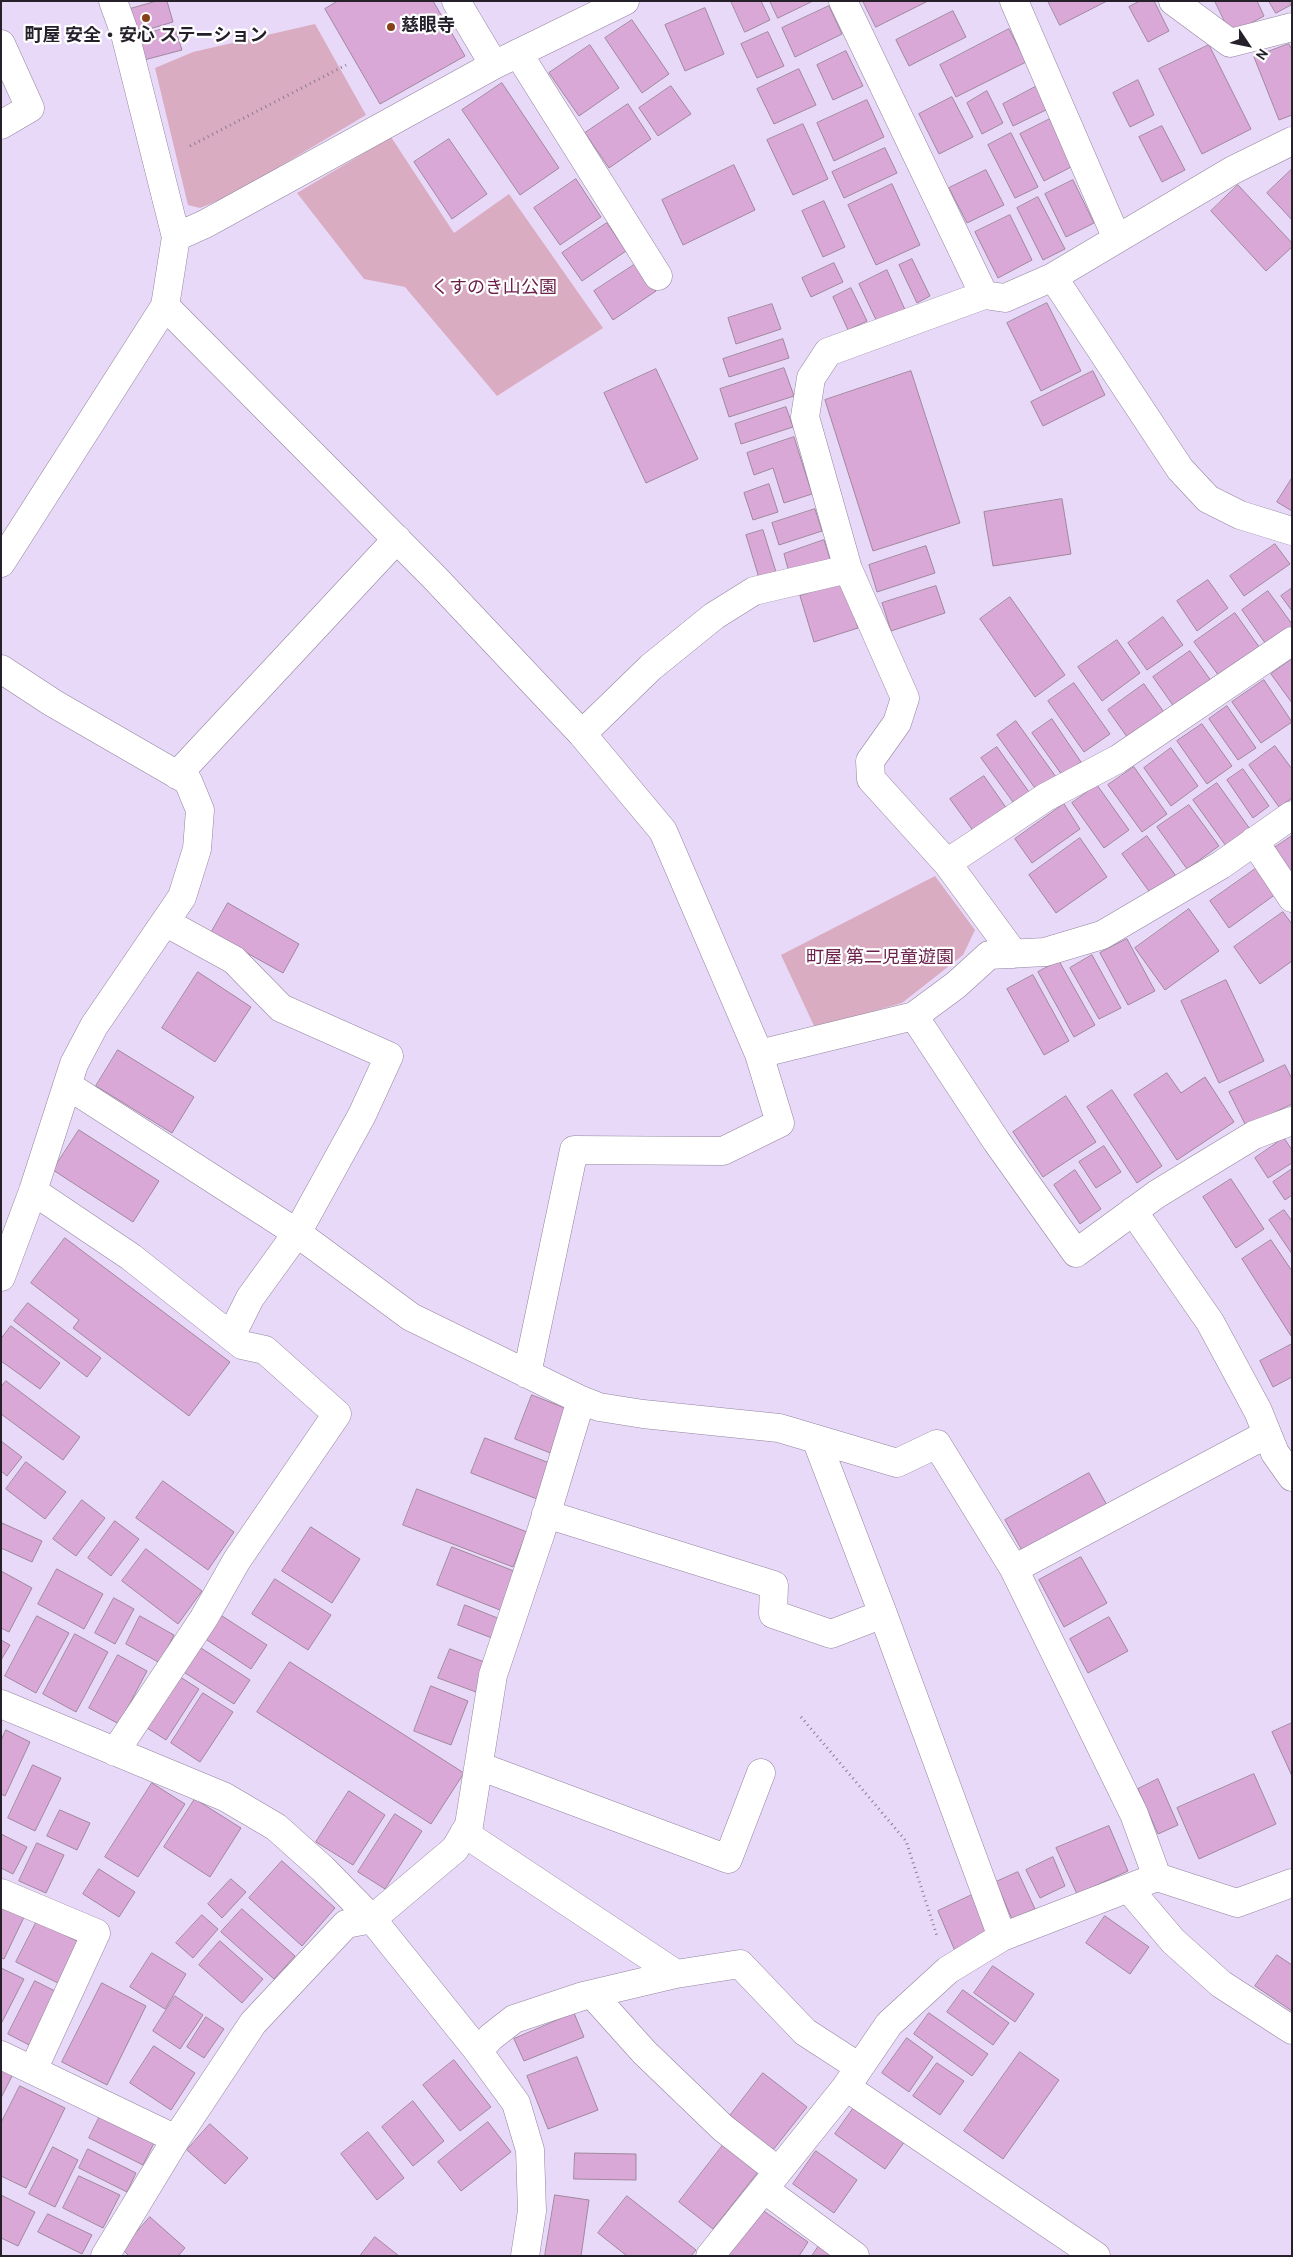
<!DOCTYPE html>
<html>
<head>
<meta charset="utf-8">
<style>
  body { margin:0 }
  #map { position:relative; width:1293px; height:2257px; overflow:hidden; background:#e9d9f8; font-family:Overpass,sans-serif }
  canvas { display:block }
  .frame { position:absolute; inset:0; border:2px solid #26202b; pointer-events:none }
  .north { position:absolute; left:1223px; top:20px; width:50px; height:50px; -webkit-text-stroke:4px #fff; paint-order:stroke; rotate:124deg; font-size:14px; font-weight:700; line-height:20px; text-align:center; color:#26202b }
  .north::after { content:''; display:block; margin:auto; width:18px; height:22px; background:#26202b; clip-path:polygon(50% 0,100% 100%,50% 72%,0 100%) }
</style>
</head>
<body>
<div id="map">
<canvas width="1293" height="2257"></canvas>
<div class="frame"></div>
<div class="north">N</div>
</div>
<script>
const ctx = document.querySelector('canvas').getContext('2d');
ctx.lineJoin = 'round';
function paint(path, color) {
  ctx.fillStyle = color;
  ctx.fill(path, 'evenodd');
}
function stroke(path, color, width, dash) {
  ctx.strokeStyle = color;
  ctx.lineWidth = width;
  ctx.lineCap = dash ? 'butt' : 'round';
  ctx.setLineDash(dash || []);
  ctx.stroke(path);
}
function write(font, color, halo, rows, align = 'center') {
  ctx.font = font + ' Overpass,"Noto Sans JP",sans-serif';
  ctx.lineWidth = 4.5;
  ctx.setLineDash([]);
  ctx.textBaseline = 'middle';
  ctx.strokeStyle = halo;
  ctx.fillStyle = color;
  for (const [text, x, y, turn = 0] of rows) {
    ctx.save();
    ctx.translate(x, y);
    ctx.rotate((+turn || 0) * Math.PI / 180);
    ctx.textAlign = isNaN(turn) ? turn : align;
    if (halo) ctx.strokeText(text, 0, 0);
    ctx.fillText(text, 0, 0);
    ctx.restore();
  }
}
paint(new Path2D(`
  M 315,24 L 366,115 L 232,195 L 200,208 L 188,205 L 155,68 L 193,52 Z
  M 391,137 L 454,233 L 509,194 L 603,328 L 497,396 L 405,287 L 364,279 L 297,193 Z
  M 935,876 L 975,930 L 963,955 L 902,1003 L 815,1028 L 781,955 Z`), '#d9acc1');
const building = new Path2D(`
  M 157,1 L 167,1 L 173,22 L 136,33 L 130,9 Z
  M 338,1 L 433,1 L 465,56 L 380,104 L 325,9 Z
  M 731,1 L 761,1 L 770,20 L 745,32 Z
  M 770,1 L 813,1 L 778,18 Z
  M 863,1 L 928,1 L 876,27 Z
  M 1048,1 L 1107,1 L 1060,25 Z
  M 1140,1 L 1154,1 L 1169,31 L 1148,42 L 1129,7 Z
  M 1215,1 L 1257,1 L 1264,16 L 1231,34 Z
  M 1269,1 L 1289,1 L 1291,5 L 1276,13 Z
  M 829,6 L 842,34 L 795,57 L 782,28 Z
  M 705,8 L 724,54 L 685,71 L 665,25 Z
  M 953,11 L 966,37 L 909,66 L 896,40 Z
  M 632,20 L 669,74 L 642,93 L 605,38 Z
  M 174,26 L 182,50 L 144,60 L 138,36 Z
  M 1009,29 L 1026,62 L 956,97 L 940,65 Z
  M 768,32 L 784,66 L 757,78 L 741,44 Z
  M 1289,44 L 1292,50 L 1292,115 L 1279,120 L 1254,57 Z
  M 590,45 L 619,88 L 579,116 L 549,73 Z
  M 1209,45 L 1251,129 L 1202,154 L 1159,69 Z
  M 846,51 L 863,86 L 833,100 L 817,65 Z
  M 799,69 L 816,105 L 774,124 L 757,89 Z
  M 1138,80 L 1154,115 L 1130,127 L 1113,93 Z
  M 502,83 L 559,168 L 520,195 L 462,110 Z
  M 1039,85 L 1050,108 L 1013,126 L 1003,104 Z
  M 671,86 L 691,114 L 658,136 L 639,108 Z
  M 987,91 L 1003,123 L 982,134 L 967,103 Z
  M 952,97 L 973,137 L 939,154 L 919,114 Z
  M 867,100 L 884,137 L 834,161 L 817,123 Z
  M 628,104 L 651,139 L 609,168 L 585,133 Z
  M 1050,119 L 1073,166 L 1044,181 L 1020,134 Z
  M 803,124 L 828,179 L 793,195 L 767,140 Z
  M 1162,126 L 1185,170 L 1162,182 L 1139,137 Z
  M 1011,133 L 1038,187 L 1015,198 L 988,145 Z
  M 449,139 L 487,194 L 452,219 L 414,162 Z
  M 885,148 L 897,173 L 844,198 L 832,172 Z
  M 734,165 L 755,210 L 683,245 L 662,200 Z
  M 1292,169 L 1292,220 L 1267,193 Z
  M 986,170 L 1004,205 L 967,223 L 949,188 Z
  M 576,179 L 601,217 L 560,245 L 534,208 Z
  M 1073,180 L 1094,223 L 1066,237 L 1045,194 Z
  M 892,184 L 920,245 L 876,265 L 848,205 Z
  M 1238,185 L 1292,243 L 1292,247 L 1266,271 L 1211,211 Z
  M 1038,197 L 1065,249 L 1043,260 L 1017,208 Z
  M 824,201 L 845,247 L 823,257 L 802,211 Z
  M 1010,215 L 1032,260 L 998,278 L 975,232 Z
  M 607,223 L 626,251 L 582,281 L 562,253 Z
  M 912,259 L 930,296 L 917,303 L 899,265 Z
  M 637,263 L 656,291 L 613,320 L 594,291 Z
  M 834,263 L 843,282 L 811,297 L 802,278 Z
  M 887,270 L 906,312 L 879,326 L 859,284 Z
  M 851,288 L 867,321 L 848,330 L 833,297 Z
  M 1047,303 L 1081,371 L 1041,391 L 1007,323 Z
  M 772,304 L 781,329 L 736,344 L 728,318 Z
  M 783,339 L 789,358 L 729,377 L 723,359 Z
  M 784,368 L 794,396 L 729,417 L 720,389 Z
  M 656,369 L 698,459 L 646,483 L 604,393 Z
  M 911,371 L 960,523 L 873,551 L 825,400 Z
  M 1093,371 L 1105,395 L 1043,426 L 1031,402 Z
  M 786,407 L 793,427 L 741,444 L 735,424 Z
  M 794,437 L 812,494 L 784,503 L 773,468 L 754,475 L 747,453 Z
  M 1292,478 L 1292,511 L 1277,502 Z
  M 769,484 L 778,512 L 753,520 L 744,493 Z
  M 1062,499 L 1071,554 L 993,566 L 984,512 Z
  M 815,509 L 822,531 L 779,545 L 772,523 Z
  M 763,530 L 776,572 L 759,578 L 746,535 Z
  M 824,540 L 831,562 L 790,576 L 784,554 Z
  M 1275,544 L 1290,564 L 1244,596 L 1230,576 Z
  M 926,546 L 935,573 L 877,592 L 869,565 Z
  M 1208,580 L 1228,608 L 1197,631 L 1177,601 Z
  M 843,582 L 858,628 L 814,642 L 800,596 Z
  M 936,586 L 945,613 L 891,631 L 882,603 Z
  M 1292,588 L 1292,611 L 1281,596 Z
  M 1268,591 L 1292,624 L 1292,635 L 1270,650 L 1242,610 Z
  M 1010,597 L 1065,675 L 1035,697 L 980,619 Z
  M 1235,613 L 1262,651 L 1222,680 L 1194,642 Z
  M 1163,617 L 1183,645 L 1147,670 L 1128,643 Z
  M 1117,640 L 1140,673 L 1102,701 L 1078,667 Z
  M 1190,651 L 1214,685 L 1177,711 L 1153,677 Z
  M 1292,659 L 1292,703 L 1271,674 Z
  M 1264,680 L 1292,722 L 1261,743 L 1232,702 Z
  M 1074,683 L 1110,734 L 1084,752 L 1048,701 Z
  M 1144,684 L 1166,715 L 1130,741 L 1108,710 Z
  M 1227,706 L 1256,748 L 1238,760 L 1209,719 Z
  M 1052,719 L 1081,762 L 1062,775 L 1032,733 Z
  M 1016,721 L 1056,777 L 1037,791 L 997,735 Z
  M 1202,724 L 1232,766 L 1207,784 L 1177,741 Z
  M 1275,746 L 1292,769 L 1292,798 L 1279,807 L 1249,765 Z
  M 997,747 L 1029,792 L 1013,802 L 981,758 Z
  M 1171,748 L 1198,786 L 1171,806 L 1144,768 Z
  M 1134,767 L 1167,814 L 1142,832 L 1108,785 Z
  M 1243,769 L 1269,806 L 1253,818 L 1227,780 Z
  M 984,776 L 1007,809 L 974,832 L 950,799 Z
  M 1217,783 L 1250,829 L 1226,846 L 1193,800 Z
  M 1097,785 L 1129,830 L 1104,848 L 1072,803 Z
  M 1064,804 L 1080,829 L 1032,863 L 1015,839 Z
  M 1189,805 L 1219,846 L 1187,869 L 1157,827 Z
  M 1147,836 L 1176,876 L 1151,894 L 1122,854 Z
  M 1292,836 L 1292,874 L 1274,848 Z
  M 1080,838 L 1107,877 L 1056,913 L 1029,875 Z
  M 1261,865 L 1280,891 L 1229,928 L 1210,901 Z
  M 228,903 L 299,944 L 283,973 L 211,933 Z
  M 1189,909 L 1219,951 L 1165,990 L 1135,948 Z
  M 1283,912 L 1292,924 L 1292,961 L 1260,984 L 1234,947 Z
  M 1127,939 L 1155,991 L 1128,1005 L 1100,953 Z
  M 1092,955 L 1121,1008 L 1099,1019 L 1070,968 Z
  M 1059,961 L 1095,1025 L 1074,1037 L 1038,972 Z
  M 198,972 L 251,1007 L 215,1062 L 162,1028 Z
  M 1033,975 L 1069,1041 L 1044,1055 L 1007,989 Z
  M 1226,980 L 1264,1061 L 1219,1083 L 1181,1001 Z
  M 118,1050 L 194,1097 L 172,1133 L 96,1086 Z
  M 1285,1065 L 1292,1079 L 1292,1104 L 1246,1126 L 1229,1092 Z
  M 1167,1073 L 1181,1093 L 1205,1077 L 1234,1122 L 1177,1160 L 1134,1095 Z
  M 1112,1090 L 1162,1166 L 1137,1183 L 1087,1107 Z
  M 1066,1096 L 1096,1142 L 1043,1177 L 1013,1132 Z
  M 79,1130 L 159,1181 L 133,1222 L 53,1170 Z
  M 1284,1138 L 1292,1150 L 1292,1163 L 1268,1178 L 1255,1158 Z
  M 1104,1146 L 1121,1172 L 1096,1188 L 1079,1162 Z
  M 1292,1169 L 1292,1195 L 1285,1200 L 1273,1182 Z
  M 1075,1170 L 1101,1209 L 1080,1224 L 1054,1185 Z
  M 1231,1179 L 1264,1229 L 1236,1248 L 1203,1197 Z
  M 1284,1210 L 1292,1221 L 1292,1254 L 1269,1220 Z
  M 65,1238 L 230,1362 L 189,1416 L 73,1328 L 79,1320 L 31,1283 Z
  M 1271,1240 L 1292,1271 L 1291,1336 L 1242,1259 Z
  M 28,1303 L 101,1358 L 87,1377 L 14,1321 Z
  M 11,1326 L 60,1363 L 40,1389 L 1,1361 L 1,1339 Z
  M 1292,1344 L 1292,1377 L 1273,1387 L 1260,1361 Z
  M 6,1381 L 80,1437 L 63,1460 L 1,1414 L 1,1387 Z
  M 532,1395 L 570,1410 L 553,1454 L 515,1439 Z
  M 485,1438 L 552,1464 L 537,1499 L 471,1473 Z
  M 1,1441 L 22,1457 L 7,1476 L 1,1471 Z
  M 26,1462 L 66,1492 L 45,1519 L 6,1489 Z
  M 1089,1473 L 1108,1507 L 1024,1554 L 1005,1520 Z
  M 163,1481 L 234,1532 L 208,1570 L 136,1518 Z
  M 417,1489 L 527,1532 L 513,1567 L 403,1525 Z
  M 82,1500 L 105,1518 L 76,1556 L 53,1539 Z
  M 115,1521 L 139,1539 L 111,1576 L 88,1558 Z
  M 2,1523 L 42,1541 L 32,1562 L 1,1548 Z
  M 311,1527 L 360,1559 L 332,1603 L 282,1571 Z
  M 452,1547 L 519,1573 L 505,1612 L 437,1585 Z
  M 146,1549 L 202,1591 L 178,1624 L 122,1581 Z
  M 1081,1557 L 1107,1603 L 1064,1627 L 1039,1580 Z
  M 57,1569 L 103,1594 L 84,1629 L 38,1604 Z
  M 1,1571 L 32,1588 L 9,1632 L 1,1628 Z
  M 275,1579 L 331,1615 L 308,1650 L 252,1614 Z
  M 114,1598 L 134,1609 L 115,1644 L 95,1633 Z
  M 465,1605 L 500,1619 L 492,1638 L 458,1625 Z
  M 219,1614 L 267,1645 L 251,1669 L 204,1638 Z
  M 37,1616 L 69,1633 L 36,1693 L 5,1676 Z
  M 140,1616 L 174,1635 L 160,1663 L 126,1644 Z
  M 1109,1617 L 1128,1651 L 1088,1673 L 1070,1639 Z
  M 75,1634 L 108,1652 L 76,1712 L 43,1694 Z
  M 1,1640 L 10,1645 L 1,1660 Z
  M 198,1646 L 250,1680 L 234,1704 L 182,1671 Z
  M 450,1649 L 487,1663 L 476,1692 L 438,1678 Z
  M 118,1655 L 147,1671 L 119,1724 L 89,1708 Z
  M 290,1662 L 464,1773 L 431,1824 L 257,1712 Z
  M 177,1675 L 199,1689 L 166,1740 L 144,1726 Z
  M 431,1686 L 468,1701 L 451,1745 L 414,1731 Z
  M 203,1693 L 233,1712 L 200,1762 L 171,1743 Z
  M 1292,1723 L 1292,1776 L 1272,1732 Z
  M 6,1730 L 30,1742 L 5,1796 L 1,1794 L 1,1741 Z
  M 33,1765 L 61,1778 L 35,1831 L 8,1818 Z
  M 1254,1774 L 1276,1824 L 1199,1859 L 1177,1808 Z
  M 1158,1779 L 1178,1825 L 1158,1834 L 1138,1789 Z
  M 152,1783 L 185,1804 L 138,1877 L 105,1857 Z
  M 349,1791 L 385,1815 L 353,1865 L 316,1842 Z
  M 195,1799 L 241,1828 L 210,1877 L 164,1847 Z
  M 60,1810 L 90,1823 L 77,1850 L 47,1836 Z
  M 395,1814 L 422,1831 L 385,1889 L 358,1872 Z
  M 1109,1826 L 1128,1871 L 1077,1894 L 1056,1848 Z
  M 1,1834 L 27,1847 L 13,1874 L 1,1868 Z
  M 37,1843 L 64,1855 L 46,1893 L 19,1881 Z
  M 1053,1857 L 1065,1886 L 1040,1898 L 1026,1870 Z
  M 282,1861 L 335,1908 L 302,1946 L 249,1898 Z
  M 99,1869 L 135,1892 L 119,1917 L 83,1894 Z
  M 1018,1872 L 1035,1909 L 1012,1919 L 996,1882 Z
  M 231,1879 L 246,1892 L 222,1918 L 208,1904 Z
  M 974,1894 L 992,1934 L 955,1951 L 938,1911 Z
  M 1,1906 L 24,1917 L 4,1959 L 1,1958 Z
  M 242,1909 L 295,1956 L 274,1979 L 221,1932 Z
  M 202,1915 L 218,1929 L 193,1958 L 176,1943 Z
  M 1105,1916 L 1149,1947 L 1130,1974 L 1086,1943 Z
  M 37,1921 L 81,1943 L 60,1984 L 16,1962 Z
  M 220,1941 L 263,1979 L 242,2003 L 199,1965 Z
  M 152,1953 L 186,1974 L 165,2009 L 130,1987 Z
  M 1277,1955 L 1292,1965 L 1292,2011 L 1255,1986 Z
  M 993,1966 L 1034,1994 L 1015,2022 L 974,1993 Z
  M 1,1968 L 24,1979 L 1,2024 Z
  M 35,1981 L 57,1992 L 31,2046 L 8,2034 Z
  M 102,1983 L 146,2006 L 107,2085 L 62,2062 Z
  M 963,1990 L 1009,2023 L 993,2045 L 947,2012 Z
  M 175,1996 L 203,2015 L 180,2049 L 153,2031 Z
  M 574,2013 L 584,2037 L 524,2061 L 514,2039 Z
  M 929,2013 L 988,2054 L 972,2076 L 914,2034 Z
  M 206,2017 L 224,2029 L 204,2058 L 187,2047 Z
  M 907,2038 L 933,2057 L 909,2092 L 882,2073 Z
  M 154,2046 L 195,2073 L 171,2110 L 130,2083 Z
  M 1020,2052 L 1059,2080 L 1003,2159 L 964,2131 Z
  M 577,2057 L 598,2110 L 548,2129 L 527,2076 Z
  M 454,2060 L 491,2107 L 460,2131 L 423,2085 Z
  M 937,2063 L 964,2081 L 940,2115 L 913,2096 Z
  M 1,2068 L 13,2074 L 1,2098 Z
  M 763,2073 L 807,2107 L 773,2150 L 729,2117 Z
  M 20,2086 L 65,2108 L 26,2188 L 1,2176 L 1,2123 Z
  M 413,2101 L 444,2141 L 413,2166 L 382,2127 Z
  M 855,2106 L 905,2141 L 885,2169 L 835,2134 Z
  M 100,2116 L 154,2143 L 143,2165 L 89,2138 Z
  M 488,2122 L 511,2152 L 461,2191 L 438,2162 Z
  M 210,2124 L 248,2158 L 225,2184 L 187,2150 Z
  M 368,2132 L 404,2178 L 377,2200 L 341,2154 Z
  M 727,2140 L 762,2167 L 713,2229 L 679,2202 Z
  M 53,2147 L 78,2160 L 55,2207 L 29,2194 Z
  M 88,2149 L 136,2173 L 127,2192 L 79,2168 Z
  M 816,2151 L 857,2180 L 834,2213 L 793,2184 Z
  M 575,2153 L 636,2154 L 636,2180 L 574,2179 Z
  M 79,2176 L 120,2195 L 103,2228 L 63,2208 Z
  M 1,2195 L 35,2212 L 18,2246 L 1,2238 Z
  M 555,2195 L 589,2200 L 581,2256 L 545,2256 Z
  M 627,2196 L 696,2250 L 691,2256 L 627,2256 L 598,2233 Z
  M 758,2207 L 808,2242 L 799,2256 L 729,2256 L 726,2254 Z
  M 48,2214 L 92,2235 L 82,2254 L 38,2232 Z
  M 150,2217 L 185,2248 L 178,2256 L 129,2256 L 122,2249 Z
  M 375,2237 L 399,2256 L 360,2256 Z
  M 820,2244 L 836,2256 L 812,2256 Z`);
paint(building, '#daa8d6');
stroke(building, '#a0879e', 1);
const minor = new Path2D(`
  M 456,1 L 494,65
  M 843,1 L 984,295 L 1005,298 L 1053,277 L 1233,170 L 1292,141
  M 1014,1 L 1117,239
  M 1173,1 L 1230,43 L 1292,27
  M 1,44 L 30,108 L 1,125
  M 518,53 L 658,276
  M 176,237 L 205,224 L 494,65 L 625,1
  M 1053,277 L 1180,469 L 1208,499 L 1240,515 L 1292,531
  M 984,295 L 828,352 L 811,378 L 805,417 L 848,569 L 905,698 L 897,723 L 870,761 L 871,779 L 947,863 L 1014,954
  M 165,306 L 435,578 L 582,734 L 663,831 L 759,1054 L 914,1016 L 956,985 L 989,955 L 1045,952 L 1102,935 L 1221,865 L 1292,815
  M 1,563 L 165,306 L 176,237 L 125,34 L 113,1
  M 1,669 L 53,703 L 188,781 L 200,810 L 197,849 L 182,897 L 94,1026 L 74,1064 L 33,1191 L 1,1277
  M 582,734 L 651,667 L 714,616 L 754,591 L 848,569
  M 177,775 L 397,539
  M 1254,841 L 1292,898
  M 947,863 L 1046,797 L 1118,759 L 1292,641
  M 165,922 L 234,960 L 281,1008 L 389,1056 L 362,1115 L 297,1233 L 250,1298 L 231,1336
  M 914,1016 L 997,1142 L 1076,1253 L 1157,1194 L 1254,1135 L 1292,1121
  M 67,1085 L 297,1233 L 411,1317 L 581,1400 L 599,1407 L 643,1414 L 779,1428 L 897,1463 L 937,1444 L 1014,1569 L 1134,1814 L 1157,1877
  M 33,1191 L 131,1257 L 242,1345 L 265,1350 L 337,1414 L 237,1560 L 204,1618 L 115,1752
  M 1133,1211 L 1210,1322 L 1258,1411 L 1275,1453 L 1292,1477
  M 527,1374 L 574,1150 L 723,1151 L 780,1123 L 759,1054
  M 816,1439 L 883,1614 L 1002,1937
  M 546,1514 L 774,1585 L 773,1614 L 831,1634 L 883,1614
  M 1014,1569 L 1267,1434
  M 1,1704 L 225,1797 L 276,1827 L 323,1869 L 372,1919 L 478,2051 L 516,2103 L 530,2150 L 532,2211 L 525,2256
  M 479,1766 L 728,1859 L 761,1773
  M 464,1833 L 676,1974
  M 1129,1889 L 1173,1941 L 1221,1984 L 1292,2030
  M 1,1893 L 96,1933 L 33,2070
  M 592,1994 L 644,2052 L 723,2128 L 778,2171
  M 478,2051 L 491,2037 L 514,2019 L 583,1996 L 676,1974 L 740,1964 L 805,2032 L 859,2067
  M 1,2055 L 176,2139
  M 846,2087 L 1096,2256
  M 764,2189 L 855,2256
  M 105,2256 L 176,2139 L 253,2023 L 346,1924 L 372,1919 L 455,1849 L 469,1825 L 493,1675 L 541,1532 L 581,1400
  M 710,2256 L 846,2087 L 889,2024 L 948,1970 L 1002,1937 L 1157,1877 L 1237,1903 L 1292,1883`);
stroke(minor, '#92849f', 29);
stroke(new Path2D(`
  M 190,146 L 346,65
  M 801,1717 L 906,1841 L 937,1936`), '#877c91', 3, [1, 4]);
stroke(minor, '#fff', 28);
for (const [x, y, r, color] of [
  [146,18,5,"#864118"],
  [391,27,5,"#864118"]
]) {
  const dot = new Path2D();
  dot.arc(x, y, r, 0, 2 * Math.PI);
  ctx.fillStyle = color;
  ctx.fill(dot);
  stroke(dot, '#fff', 2);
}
write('bold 18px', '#26202b', '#fff', [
  ["慈眼寺",401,27],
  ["町屋 安全・安心 ステーション",146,37,"center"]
], 'left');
write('18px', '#6b214b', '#fff', [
  ["くすのき山公園",494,289],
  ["町屋 第二児童遊園",880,959]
]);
</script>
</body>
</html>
